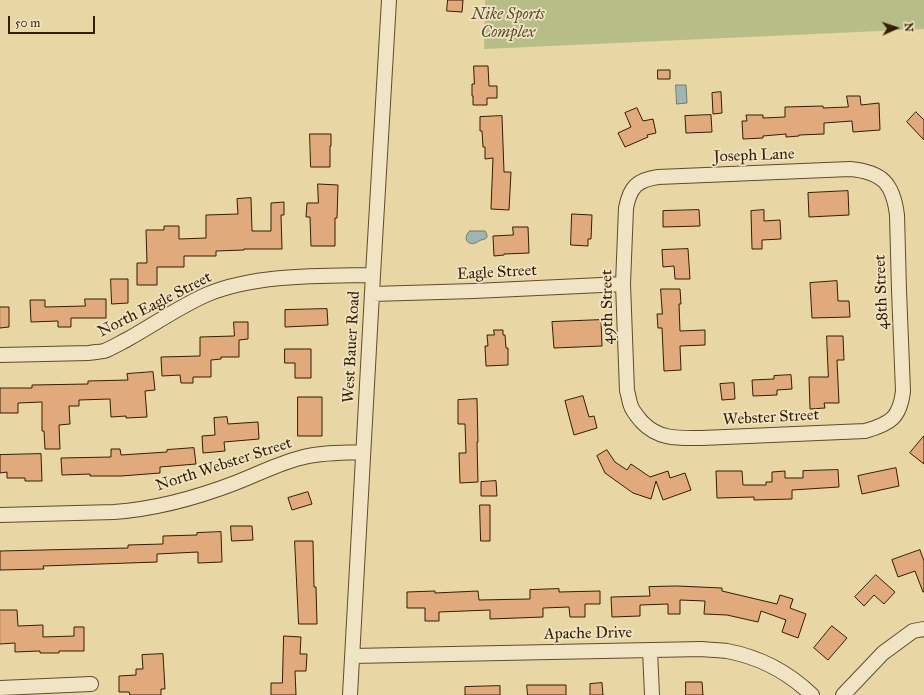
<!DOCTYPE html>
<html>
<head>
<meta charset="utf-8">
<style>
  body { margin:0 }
  #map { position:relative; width:924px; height:695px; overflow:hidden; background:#e8d6a5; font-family:"IM FELL Great Primer",serif }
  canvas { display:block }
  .north { position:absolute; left:876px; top:8px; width:40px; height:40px; -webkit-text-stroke:3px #f0e4c4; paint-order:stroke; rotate:87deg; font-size:11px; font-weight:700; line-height:16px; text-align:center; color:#361d00 }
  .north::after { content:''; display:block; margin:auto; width:14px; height:18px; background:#361d00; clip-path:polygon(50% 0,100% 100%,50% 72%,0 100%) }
  .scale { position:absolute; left:8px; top:16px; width:87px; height:18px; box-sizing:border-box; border:2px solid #361d00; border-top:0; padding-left:5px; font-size:12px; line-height:14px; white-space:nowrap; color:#361d00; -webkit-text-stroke:3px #f0e4c4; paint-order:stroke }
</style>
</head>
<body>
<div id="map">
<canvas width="924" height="695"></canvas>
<div class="north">N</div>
<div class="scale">50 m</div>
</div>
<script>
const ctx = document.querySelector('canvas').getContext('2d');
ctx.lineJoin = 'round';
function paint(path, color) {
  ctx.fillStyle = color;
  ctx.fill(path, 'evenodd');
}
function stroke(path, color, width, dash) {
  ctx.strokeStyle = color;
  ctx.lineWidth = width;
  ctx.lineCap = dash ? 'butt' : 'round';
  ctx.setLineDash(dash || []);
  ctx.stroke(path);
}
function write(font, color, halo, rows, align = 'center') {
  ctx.font = font + ' "IM FELL Great Primer",serif';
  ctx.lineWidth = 3.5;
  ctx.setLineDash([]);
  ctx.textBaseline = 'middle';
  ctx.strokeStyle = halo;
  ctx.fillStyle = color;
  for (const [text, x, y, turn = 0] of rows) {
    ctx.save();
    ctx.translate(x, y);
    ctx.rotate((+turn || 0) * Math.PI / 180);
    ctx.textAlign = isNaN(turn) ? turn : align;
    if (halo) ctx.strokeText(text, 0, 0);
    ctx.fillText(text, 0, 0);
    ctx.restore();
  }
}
paint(new Path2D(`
  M 485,0 L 924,0 L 924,29 L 484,49 Z`), '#b6bd86');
const water = new Path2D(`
  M 676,85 L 686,85 L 687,103 L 677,104 Z
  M 470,231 L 485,231 C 489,237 487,239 481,240 C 478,241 477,243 475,243 C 466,246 463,236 470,231 Z`);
paint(water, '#9eb6b3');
stroke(water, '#74796b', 1);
const building = new Path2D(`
  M 448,0 L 463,0 L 462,12 L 447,11 Z
  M 474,66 L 488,66 L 489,86 L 497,86 L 497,98 L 487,98 L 487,105 L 473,105 L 473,96 L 472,96 L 472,84 L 474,84 Z
  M 658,70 L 670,70 L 670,79 L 658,79 Z
  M 721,92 L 722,113 L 713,114 L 712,93 Z
  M 847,96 L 860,96 L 861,105 L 879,103 L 880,130 L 853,132 L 852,121 L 824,123 L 824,134 L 799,135 L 799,136 L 786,137 L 786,134 L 763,136 L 763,138 L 743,139 L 742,121 L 747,121 L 746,115 L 763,115 L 763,118 L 785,117 L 785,107 L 823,106 L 823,108 L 848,107 Z
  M 637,108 L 643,121 L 653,119 L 656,133 L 647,135 L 648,137 L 625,147 L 618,133 L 631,127 L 625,113 Z
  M 916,112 L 924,120 L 924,140 L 907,122 Z
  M 711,115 L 712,132 L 686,133 L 685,116 Z
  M 502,116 L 504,172 L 511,172 L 509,210 L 491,209 L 493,158 L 485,159 L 485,147 L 483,147 L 482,131 L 480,131 L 480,117 Z
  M 310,134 L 331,134 L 331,146 L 330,146 L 330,167 L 311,167 Z
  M 318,184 L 338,185 L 337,218 L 335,218 L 335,246 L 311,246 L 310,217 L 306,217 L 307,203 L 318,203 Z
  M 848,191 L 849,215 L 809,217 L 808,193 Z
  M 251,198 L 252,231 L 271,231 L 271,203 L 284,202 L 284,215 L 281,215 L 282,249 L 244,249 L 244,250 L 216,251 L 216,256 L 184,256 L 184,267 L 157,267 L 157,285 L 137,285 L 137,263 L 147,263 L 146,230 L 164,230 L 164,226 L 179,226 L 179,239 L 206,238 L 206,215 L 238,214 L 237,199 Z
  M 699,210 L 700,226 L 663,227 L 663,211 Z
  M 764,210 L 764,221 L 780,220 L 781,239 L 762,240 L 762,249 L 752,249 L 751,211 Z
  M 572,214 L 592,215 L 591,239 L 588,239 L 588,246 L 571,245 Z
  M 513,227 L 528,227 L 529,253 L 504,254 L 504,255 L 494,256 L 493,236 L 513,235 Z
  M 688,249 L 690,279 L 675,279 L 674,266 L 663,267 L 662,250 Z
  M 111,279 L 128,279 L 128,303 L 112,304 Z
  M 837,281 L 838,301 L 849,301 L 850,317 L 812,318 L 810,283 Z
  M 661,289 L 680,289 L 681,304 L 679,304 L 680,331 L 705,330 L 705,345 L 680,346 L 681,370 L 664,371 L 662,328 L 658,328 L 657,314 L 662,314 Z
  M 85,299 L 106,299 L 106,318 L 71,318 L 71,327 L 58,327 L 58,321 L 31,322 L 30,300 L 45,300 L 45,307 L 85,306 Z
  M 0,307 L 9,307 L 9,327 L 0,328 Z
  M 327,309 L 328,325 L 285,327 L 285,310 Z
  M 601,320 L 602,346 L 554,348 L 552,322 Z
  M 234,322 L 248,322 L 248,339 L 239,340 L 239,357 L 221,357 L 221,359 L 211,360 L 211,377 L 193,377 L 193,383 L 181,383 L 180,375 L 162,376 L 161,357 L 200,356 L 200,337 L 234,336 Z
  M 494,330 L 503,330 L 503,335 L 505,335 L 506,348 L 508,348 L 508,365 L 486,366 L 485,346 L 488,346 L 487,335 L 494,335 Z
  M 827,336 L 843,336 L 844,360 L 837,360 L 839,403 L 824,403 L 825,408 L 810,409 L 809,377 L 828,377 Z
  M 285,349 L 311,349 L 311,378 L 295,378 L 295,363 L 285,363 Z
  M 153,372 L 155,390 L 145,391 L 147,417 L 126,418 L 126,416 L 111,417 L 110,399 L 79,400 L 79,406 L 69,406 L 70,424 L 59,425 L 60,449 L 45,449 L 44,431 L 42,431 L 42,402 L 18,403 L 18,413 L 0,413 L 0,388 L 32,388 L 32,385 L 88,384 L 88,381 L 128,380 L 127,374 Z
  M 791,375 L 792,389 L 777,390 L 777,395 L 753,396 L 752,380 L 774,379 L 774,376 Z
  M 734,383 L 735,399 L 722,400 L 720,384 Z
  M 583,396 L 589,417 L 594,416 L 597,428 L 574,435 L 565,401 Z
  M 298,397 L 322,397 L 322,436 L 298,436 Z
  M 477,399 L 478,442 L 477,442 L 478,482 L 460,483 L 459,453 L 466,453 L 465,424 L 458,424 L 458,400 Z
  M 227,417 L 228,424 L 258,422 L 259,439 L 224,442 L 225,451 L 203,453 L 202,436 L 215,435 L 214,418 Z
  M 924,436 L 924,464 L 910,453 Z
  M 194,448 L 196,464 L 160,467 L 160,473 L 121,476 L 90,476 L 90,474 L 62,475 L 61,458 L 111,457 L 111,449 L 120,449 L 121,455 L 167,452 L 167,450 Z
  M 607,450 L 615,462 L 627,470 L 631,464 L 650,477 L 668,471 L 670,478 L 685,473 L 691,490 L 663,500 L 656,481 L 651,499 L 633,493 L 605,473 L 597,456 Z
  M 41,454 L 42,481 L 25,481 L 25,478 L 7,478 L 7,472 L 0,473 L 0,455 Z
  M 896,468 L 899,486 L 862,494 L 858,476 Z
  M 838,470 L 839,487 L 792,490 L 792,499 L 754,500 L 754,497 L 717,498 L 716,471 L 742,471 L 743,485 L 766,485 L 766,482 L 772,482 L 772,472 L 785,471 L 785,478 L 803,478 L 803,471 Z
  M 496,481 L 497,496 L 481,496 L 481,482 Z
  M 308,492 L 312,504 L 292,510 L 288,498 Z
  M 480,505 L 490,505 L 490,541 L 481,541 Z
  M 231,526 L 252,526 L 253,540 L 232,541 Z
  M 221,532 L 222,562 L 198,563 L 198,552 L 157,554 L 157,562 L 43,566 L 44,569 L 0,570 L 0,551 L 128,548 L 128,545 L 163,544 L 163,536 L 197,535 L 197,533 Z
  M 295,541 L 313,541 L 314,587 L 316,587 L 317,624 L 299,624 Z
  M 920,550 L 924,561 L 924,592 L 923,592 L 915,571 L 898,577 L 892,560 Z
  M 876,575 L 895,592 L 884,604 L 874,595 L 864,606 L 855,597 Z
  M 677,586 L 722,588 L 722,591 L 777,604 L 780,595 L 793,599 L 790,608 L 806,614 L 798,638 L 782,632 L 786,620 L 761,611 L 758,622 L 727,615 L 704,614 L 705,601 L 680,600 L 680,614 L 668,614 L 668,604 L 640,605 L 640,616 L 612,617 L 611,597 L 650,596 L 649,587 Z
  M 559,589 L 559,592 L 600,591 L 600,604 L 585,604 L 585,617 L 570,617 L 569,607 L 543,608 L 543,617 L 490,619 L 490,610 L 439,612 L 439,621 L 425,621 L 425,608 L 407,608 L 407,592 L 435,591 L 435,593 L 478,591 L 479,600 L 530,599 L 530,590 Z
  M 0,610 L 17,610 L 18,626 L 43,625 L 43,637 L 74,636 L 74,627 L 84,627 L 84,651 L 59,651 L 59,653 L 40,653 L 40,651 L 15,652 L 15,643 L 0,644 Z
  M 832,626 L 847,638 L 828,660 L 814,648 Z
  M 284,636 L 301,637 L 300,654 L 307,654 L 306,671 L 295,671 L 296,695 L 271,695 L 271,683 L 282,683 Z
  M 163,654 L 165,689 L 161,689 L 161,695 L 130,695 L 129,692 L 119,692 L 119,676 L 136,675 L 136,669 L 143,669 L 142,655 Z
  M 686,682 L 702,682 L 703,695 L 686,695 Z
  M 602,683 L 603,695 L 590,695 L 590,684 Z
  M 527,685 L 566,685 L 566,695 L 528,695 Z
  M 500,686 L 500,695 L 465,695 L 465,687 Z`);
paint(building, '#e0aa7c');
stroke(building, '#361d00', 1);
const street = new Path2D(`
  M 850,169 C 882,172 893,183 897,215 L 899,290 L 903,391 C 900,418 890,424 865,431 L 702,438 C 679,438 659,440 642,422 C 638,417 633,412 631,406 C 629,402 629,396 627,391 L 623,284 L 626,208 C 630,187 637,180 658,177 Z
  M 372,294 L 474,291 L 623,284
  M 0,355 L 89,353 C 94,352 99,352 104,351 C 112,348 120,343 128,339 C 155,324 180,306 208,294 C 257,274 320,276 373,275
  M 0,515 L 114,512 C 155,509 196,498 235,483 C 256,475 277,464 300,458 C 320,452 342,453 363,452
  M 650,650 L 652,695
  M 352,656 L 702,649 C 710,650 719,650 727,651 C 759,657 789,673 812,695
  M 0,688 L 91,684
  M 350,695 L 373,275 L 389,0
  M 843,695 L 883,653 L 913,631 L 924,629`);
stroke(street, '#624b29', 16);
stroke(street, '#f0e4c4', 14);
write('italic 16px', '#5c4d28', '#f0e4c4', [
  ["Nike Sports",508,15],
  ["Complex",508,33]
]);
write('16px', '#361d00', '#f0e4c4', [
  ["Joseph Lane",754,156,-2],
  ["Eagle Street",497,273,-3],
  ["48th Street",882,292,-92],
  ["North Eagle Street",155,305,-27],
  ["49th Street",608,307,-91],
  ["West Bauer Road",352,347,-87],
  ["Webster Street",771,418,-3],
  ["North Webster Street",224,465,-18],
  ["Apache Drive",588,634,-1]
]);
</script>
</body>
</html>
